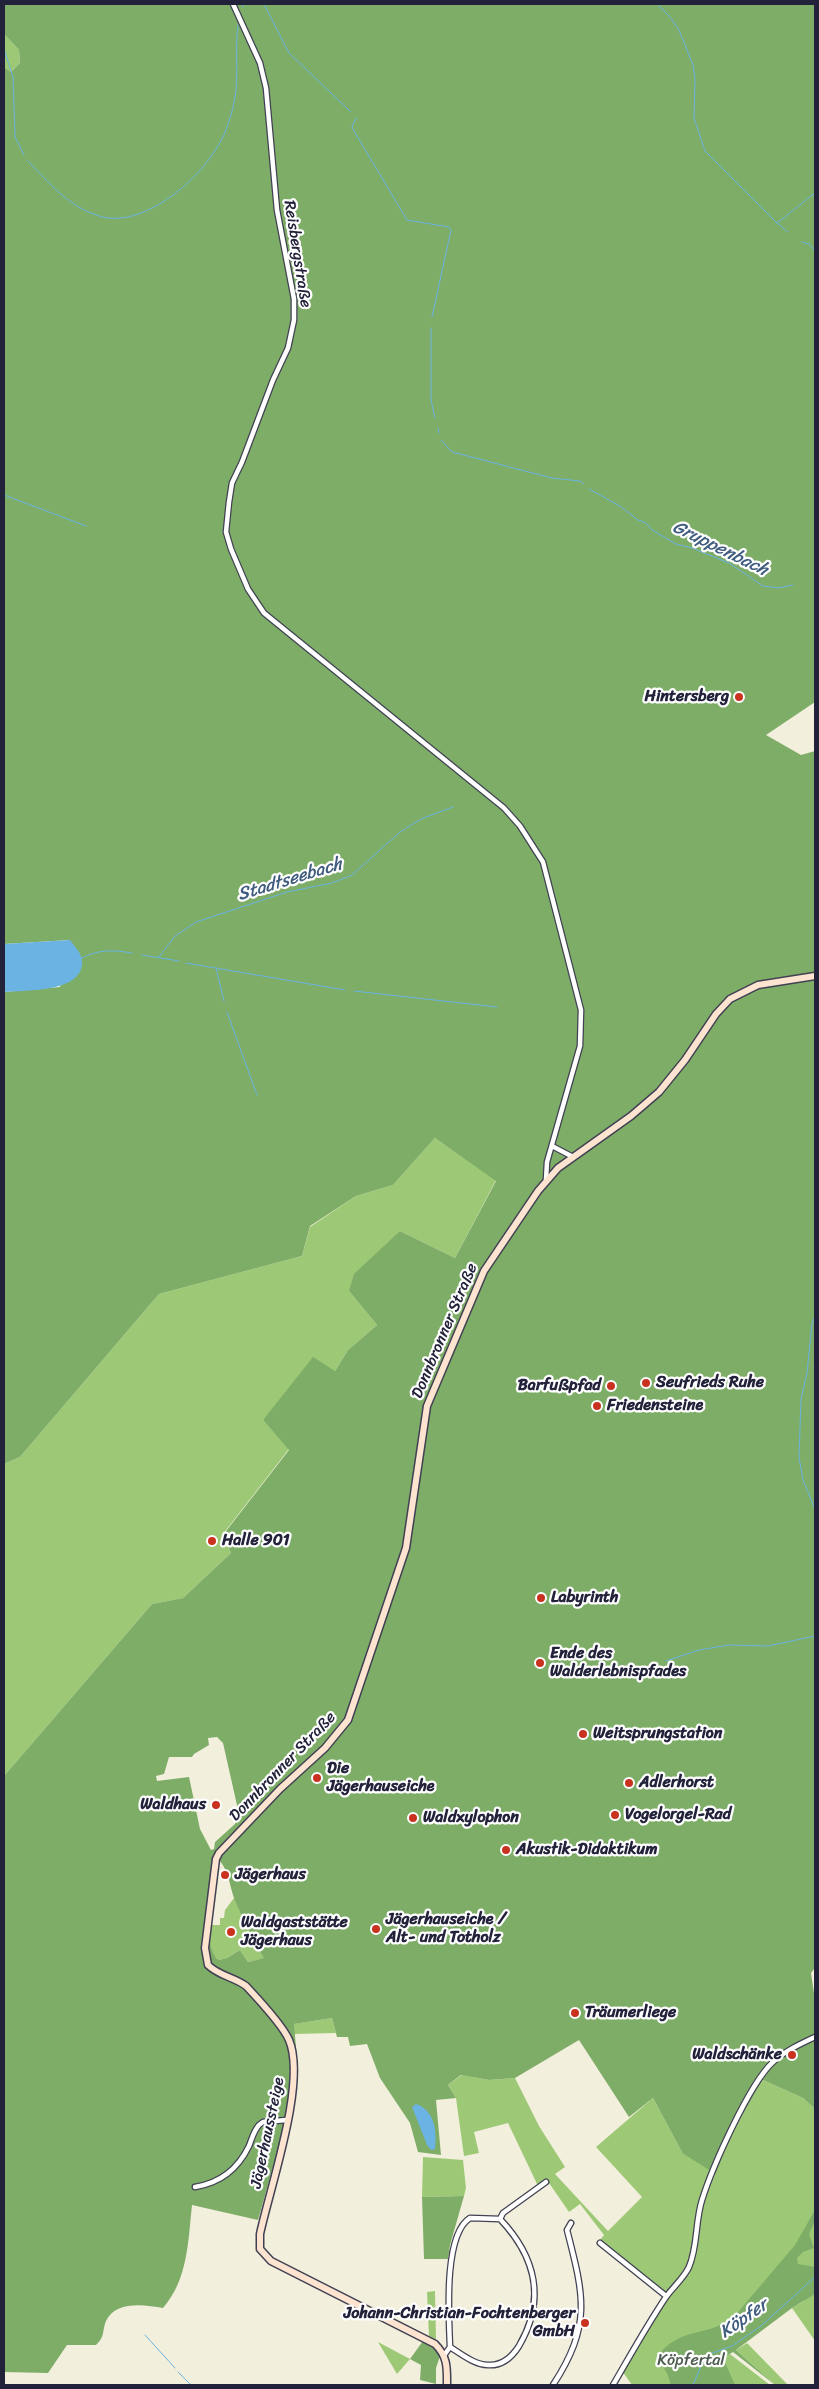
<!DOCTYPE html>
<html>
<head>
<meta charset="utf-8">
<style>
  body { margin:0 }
  #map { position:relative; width:819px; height:2389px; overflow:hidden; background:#f3efdd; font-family:Sriracha,sans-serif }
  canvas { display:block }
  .frame { position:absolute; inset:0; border:5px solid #22223b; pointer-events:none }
</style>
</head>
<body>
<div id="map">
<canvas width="819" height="2389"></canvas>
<div class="frame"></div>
</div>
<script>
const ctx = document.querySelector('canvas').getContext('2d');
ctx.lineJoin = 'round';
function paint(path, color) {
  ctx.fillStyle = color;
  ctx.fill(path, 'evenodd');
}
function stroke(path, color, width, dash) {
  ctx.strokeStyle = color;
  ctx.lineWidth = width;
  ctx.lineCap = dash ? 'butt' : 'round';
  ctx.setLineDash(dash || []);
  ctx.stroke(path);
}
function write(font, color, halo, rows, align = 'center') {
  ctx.font = font + ' Sriracha,sans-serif';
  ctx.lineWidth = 4.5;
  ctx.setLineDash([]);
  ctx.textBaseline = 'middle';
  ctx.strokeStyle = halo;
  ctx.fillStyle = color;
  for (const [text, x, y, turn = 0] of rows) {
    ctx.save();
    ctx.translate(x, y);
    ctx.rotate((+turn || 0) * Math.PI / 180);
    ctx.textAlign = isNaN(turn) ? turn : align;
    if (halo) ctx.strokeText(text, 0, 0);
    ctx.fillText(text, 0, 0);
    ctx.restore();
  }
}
paint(new Path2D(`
  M 4,34 L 19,50 L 20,63 L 11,72 L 4,67 Z
  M 435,1138 L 496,1180 L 455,1258 L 400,1231 L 349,1291 L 377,1325 L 348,1350 L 335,1371 L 263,1420 L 289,1449 L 223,1534 L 231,1553 L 183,1598 L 152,1604 L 4,1776 L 4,1464 L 20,1457 L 159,1294 L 302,1256 L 310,1227 L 356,1196 L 393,1185 Z
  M 234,1898 L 254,1943 L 265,1958 L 248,1962 L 240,1950 L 227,1958 L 219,1960 C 207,1951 210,1938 210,1925 L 220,1925 L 220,1918 L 224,1918 L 225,1910 Z
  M 332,2018 L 336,2033 L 294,2034 L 293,2024 Z
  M 462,2075 L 489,2080 L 515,2078 L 539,2126 L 565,2167 L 555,2174 L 608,2231 L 642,2197 L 596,2147 L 653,2098 L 683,2154 L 716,2173 L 729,2139 L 763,2080 L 803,2098 L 815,2109 L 815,2341 L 792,2308 L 804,2301 L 798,2293 L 725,2357 L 730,2354 L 770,2385 L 632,2385 L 620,2368 L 663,2297 L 597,2244 L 604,2235 L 580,2204 L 569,2212 L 547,2180 L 538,2186 L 508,2123 L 474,2132 L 479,2153 L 464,2156 L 456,2098 L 448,2085 Z
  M 423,2157 L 463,2160 L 466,2188 L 464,2196 L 422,2197 Z
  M 435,2291 L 436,2341 L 429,2336 L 427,2292 Z
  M 378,2342 L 410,2359 L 397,2374 Z
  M 747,2343 L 788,2385 L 775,2385 L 736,2350 Z`), '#9dc976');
paint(new Path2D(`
  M 4,4 L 815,4 L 815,702 L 766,735 L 801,755 L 815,751 L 815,1968 L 811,1973 L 815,2000 L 815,2109 L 803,2098 L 763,2080 L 729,2139 L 716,2174 L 683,2154 L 653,2098 L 629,2117 L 579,2040 L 515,2078 L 489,2080 L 461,2075 L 448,2085 L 456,2098 L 436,2100 L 441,2155 L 418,2152 L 410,2123 L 380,2078 L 367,2044 L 350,2046 L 348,2037 L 337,2037 L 332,2018 L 294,2024 L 297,2059 L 296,2085 L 258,2220 L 192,2205 C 188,2242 188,2279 163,2308 C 145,2305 116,2300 106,2321 C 102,2331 105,2337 96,2345 L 67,2345 L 48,2373 L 4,2372 L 4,1776 L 152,1604 L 183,1598 L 231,1553 L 223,1535 L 289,1450 L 263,1420 L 313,1357 L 335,1371 L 348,1350 L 377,1325 L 349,1291 L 354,1274 L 400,1231 L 455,1258 L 496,1181 L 435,1138 L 393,1185 L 356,1196 L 310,1226 L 302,1256 L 159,1294 L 20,1457 L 4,1464 L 4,992 L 60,987 L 70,940 L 4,944 L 4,67 L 11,72 L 20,63 L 19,50 L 4,34 ZM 217,1737 L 223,1743 L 239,1814 L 235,1824 L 215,1842 L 214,1849 L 211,1850 L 200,1829 L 189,1777 L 157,1781 L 156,1776 L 164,1774 L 169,1757 L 192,1757 L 194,1754 L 209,1745 L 208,1738 ZM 218,1859 C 230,1871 229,1887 236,1903 C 244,1922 253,1940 264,1958 L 248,1962 L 240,1950 L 227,1958 L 219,1960 C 199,1945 215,1881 218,1859 Z
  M 464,2196 L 450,2245 L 448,2259 L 424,2259 L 422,2197 Z
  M 815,2210 L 815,2221 L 809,2234 L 814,2248 L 803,2252 L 797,2258 L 798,2264 L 815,2267 L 815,2294 L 792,2308 L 736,2350 L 775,2385 L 733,2352 L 723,2358 L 735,2385 L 671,2385 L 667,2373 L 657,2357 C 680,2326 704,2338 733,2318 L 795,2245 Z
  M 423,2341 L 433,2345 L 441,2353 L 436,2368 L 436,2384 L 420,2380 L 421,2365 L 410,2359 Z`), '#7ead67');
paint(new Path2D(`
  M 70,940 C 74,946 82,954 82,960 C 85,993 26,990 4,992 L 4,944 Z
  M 416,2104 C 435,2110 437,2132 435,2149 L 431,2150 L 427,2145 L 412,2107 Z`), '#6ab3e2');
stroke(new Path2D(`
  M 264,4 L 289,53 L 351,112
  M 657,4 L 670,17 L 679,30 L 693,65 L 695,79 L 694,118 L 705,151 L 777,223 L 815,193
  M 243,7 L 243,4
  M 4,49 L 13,77 L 15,137 L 24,155
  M 356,118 L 352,127 L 354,131 L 407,220 L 449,227 L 451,230 L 432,317
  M 28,161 C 49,183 69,207 99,216 C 147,231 213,169 227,127 C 231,115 235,102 236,90 C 238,68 235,47 238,25
  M 777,223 L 788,232
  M 802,242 L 809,244 L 815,251
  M 431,328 L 431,400 L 435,418
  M 438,428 L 439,433
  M 441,440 L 452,452 L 552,478 L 580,481 L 584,484
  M 589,489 L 620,506 L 638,520 L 646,523 L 652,530 L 676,544 L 692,548 L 729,563 L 763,586 L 778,588 L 793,585
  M 4,495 L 86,526
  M 142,955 L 179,961
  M 159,957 L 175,936 L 196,922 L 287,892 L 332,883 L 352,875 L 400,832 L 421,819 L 453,807
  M 82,958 C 98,949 114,950 132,953
  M 186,963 L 345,990
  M 216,968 L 224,1001
  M 354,991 L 497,1007
  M 227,1012 L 257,1095
  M 815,1316 L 812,1324 L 807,1373 L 801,1399 L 799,1457 L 803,1480 L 815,1509
  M 666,1661 L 699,1650 L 729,1645 L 768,1646 L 815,1636
  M 145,2335 L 175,2368
  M 178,2372 L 191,2385
  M 693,2385 L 701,2366 L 710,2354 L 732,2346 L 761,2326 L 815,2277`), '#6ab3e2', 1);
const street = new Path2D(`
  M 233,4 L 260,63 L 266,88 L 277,210 L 294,299 L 294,320 L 288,348 L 273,380 L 242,462 L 232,483 L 229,502 L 226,532 L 231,549 L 248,589 L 264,613 L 504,808 L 520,826 L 543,862 L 581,1010 L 580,1046 L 547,1162 L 546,1180
  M 552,1146 L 573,1157
  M 195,2187 C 220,2183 238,2169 249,2146 C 252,2139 253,2132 259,2125 L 263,2122 L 287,2120
  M 500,2219 L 503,2213 L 546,2182
  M 600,2243 L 666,2296
  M 450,2347 C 461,2354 475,2365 488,2365 C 502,2366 512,2357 519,2346 C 546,2300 536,2257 500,2219
  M 445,2354 L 450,2347 C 449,2318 443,2235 470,2218 L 500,2219
  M 553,2385 C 592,2325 584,2296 567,2230 L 571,2223
  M 613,2385 C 630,2356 647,2325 666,2297 C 673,2287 684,2278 689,2267 C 698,2246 695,2222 702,2200 C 712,2168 749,2084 773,2062 C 785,2051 800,2044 815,2037`);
const secondary = new Path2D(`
  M 447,2385 C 447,2368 448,2357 435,2344 L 271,2261 L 260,2249 L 260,2234 C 270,2187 307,2082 289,2040 C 282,2024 258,1999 246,1986 C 234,1977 219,1976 208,1965 L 205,1948 L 216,1859 L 219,1853 L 280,1789 L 325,1748 L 348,1720 L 406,1548 L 427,1406 L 484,1271 L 538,1191 L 558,1168 L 631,1116 L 659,1092 L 685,1060 L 716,1014 L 730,999 L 758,985 L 815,976`);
stroke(street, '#414153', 7);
stroke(secondary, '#414153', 9);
stroke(street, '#fff', 4.5);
stroke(secondary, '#fde4d1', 6);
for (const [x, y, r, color] of [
  [739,697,5,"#c8321e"],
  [646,1383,5,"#c8321e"],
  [611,1386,5,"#c8321e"],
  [597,1406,5,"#c8321e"],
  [212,1541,5,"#c8321e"],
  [541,1598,5,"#c8321e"],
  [540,1663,5,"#c8321e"],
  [583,1734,5,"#c8321e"],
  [317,1778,5,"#c8321e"],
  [629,1783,5,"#c8321e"],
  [216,1805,5,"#c8321e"],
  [615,1815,5,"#c8321e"],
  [413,1818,5,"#c8321e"],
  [506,1850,5,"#c8321e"],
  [225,1875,5,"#c8321e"],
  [376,1929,5,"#c8321e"],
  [231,1932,5,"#c8321e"],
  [575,2013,5,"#c8321e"],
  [792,2055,5,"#c8321e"],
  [585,2323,5,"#c8321e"]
]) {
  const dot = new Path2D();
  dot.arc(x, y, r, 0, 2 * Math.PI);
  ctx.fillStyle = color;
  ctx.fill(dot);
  stroke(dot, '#fff', 2);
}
write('16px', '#22223b', '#fff', [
  ["Reisbergstraße",297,254,81],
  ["Donnbronner Straße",445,1331,-67],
  ["Donnbronner Straße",283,1767,-46],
  ["Jägerhaussteige",268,2133,-78]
]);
write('bold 16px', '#22223b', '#fff', [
  ["Hintersberg",729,697,"right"],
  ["Seufrieds Ruhe",656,1383],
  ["Barfußpfad",601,1386,"right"],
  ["Friedensteine",607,1406],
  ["Halle 901",222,1541],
  ["Labyrinth",551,1598],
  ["Ende des",550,1654],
  ["Walderlebnispfades",550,1672],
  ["Weitsprungstation",593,1734],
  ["Die",327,1769],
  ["Jägerhauseiche",327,1787],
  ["Adlerhorst",639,1783],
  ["Waldhaus",206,1805,"right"],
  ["Vogelorgel-Rad",625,1815],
  ["Waldxylophon",423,1818],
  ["Akustik-Didaktikum",516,1850],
  ["Jägerhaus",235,1875],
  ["Jägerhauseiche /",386,1920],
  ["Alt- und Totholz",386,1938],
  ["Waldgaststätte",241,1923],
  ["Jägerhaus",241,1941],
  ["Träumerliege",585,2013],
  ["Waldschänke",782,2055,"right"],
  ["Johann-Christian-Fochtenberger",575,2314,"right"],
  ["GmbH",575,2332,"right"]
], 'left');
write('16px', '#4d5c50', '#fff', [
  ["Köpfertal",691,2361]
]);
write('italic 18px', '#3f5c7e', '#fff', [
  ["Gruppenbach",720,549,26],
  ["Stadtseebach",290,880,-17],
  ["Köpfer",744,2319,-35]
]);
</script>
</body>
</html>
